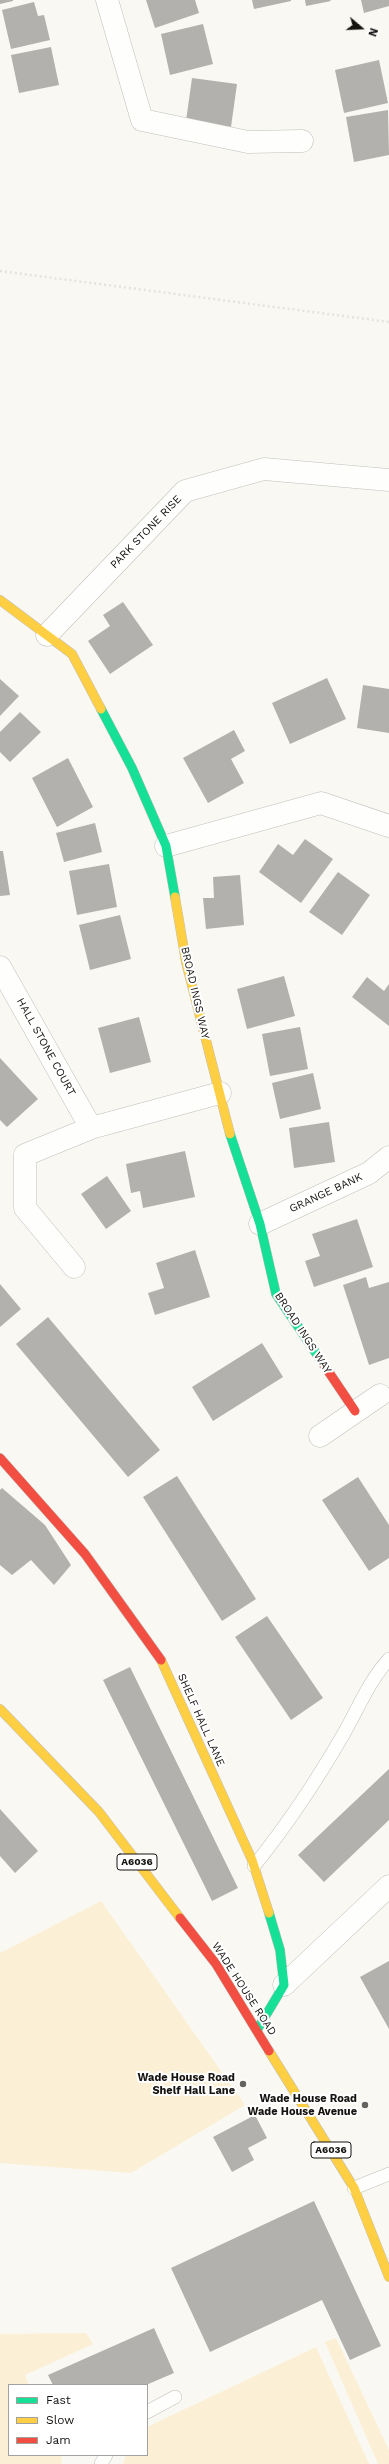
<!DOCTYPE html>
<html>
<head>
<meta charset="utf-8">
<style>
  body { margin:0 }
  #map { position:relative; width:389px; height:2464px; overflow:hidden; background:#faf8f2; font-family:"Work Sans",sans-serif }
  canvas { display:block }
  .legend { position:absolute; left:8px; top:2384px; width:140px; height:72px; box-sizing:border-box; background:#fff; border:1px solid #a1a19f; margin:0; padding:5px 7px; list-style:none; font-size:12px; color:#151310 }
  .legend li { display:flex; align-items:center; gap:8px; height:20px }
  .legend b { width:20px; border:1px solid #a1a19f }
  .north { position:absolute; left:341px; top:8px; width:40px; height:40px; -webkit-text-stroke:3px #fff; paint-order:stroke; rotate:109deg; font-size:11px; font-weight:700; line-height:16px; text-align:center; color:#151310 }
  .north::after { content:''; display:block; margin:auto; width:14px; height:18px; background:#151310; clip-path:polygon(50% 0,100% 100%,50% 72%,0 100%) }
</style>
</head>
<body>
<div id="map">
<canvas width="389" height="2464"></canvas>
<ul class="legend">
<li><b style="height:5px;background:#16e098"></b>Fast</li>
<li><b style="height:5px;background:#ffcf43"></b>Slow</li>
<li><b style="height:5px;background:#f24e42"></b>Jam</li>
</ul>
<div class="north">N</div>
</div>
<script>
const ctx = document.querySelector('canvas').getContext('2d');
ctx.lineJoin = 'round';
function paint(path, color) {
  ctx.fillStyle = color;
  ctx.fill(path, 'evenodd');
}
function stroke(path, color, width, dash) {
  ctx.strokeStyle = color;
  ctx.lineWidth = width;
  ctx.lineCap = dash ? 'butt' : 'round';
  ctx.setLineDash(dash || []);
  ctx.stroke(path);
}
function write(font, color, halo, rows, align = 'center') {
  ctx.font = font + ' "Work Sans",sans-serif';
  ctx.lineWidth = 4;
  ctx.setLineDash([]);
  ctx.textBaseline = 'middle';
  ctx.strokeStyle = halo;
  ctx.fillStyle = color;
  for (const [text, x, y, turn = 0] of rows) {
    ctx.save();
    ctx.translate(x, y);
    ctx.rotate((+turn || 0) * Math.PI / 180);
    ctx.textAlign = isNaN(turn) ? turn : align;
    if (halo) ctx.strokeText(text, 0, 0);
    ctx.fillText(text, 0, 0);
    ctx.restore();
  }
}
paint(new Path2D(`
  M 101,1901 L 245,2105 L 131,2173 L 0,2163 L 0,1952 L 4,1951 Z
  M 86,2333 L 93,2344 L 25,2375 L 29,2385 L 9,2385 L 9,2455 L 62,2455 L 61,2464 L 0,2464 L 0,2334 Z
  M 336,2338 L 389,2450 L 389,2464 L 378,2464 L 325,2342 Z
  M 316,2347 L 369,2464 L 123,2464 L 126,2455 L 147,2455 L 147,2427 Z`), '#fbf0d5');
paint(new Path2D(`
  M 0,0 L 13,0 L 13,1 L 0,4 Z
  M 146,0 L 195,0 L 199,13 L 155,28 Z
  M 252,0 L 291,0 L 291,1 L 254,9 Z
  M 305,0 L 330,0 L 331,1 L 306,6 Z
  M 361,0 L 389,0 L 389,6 L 364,13 Z
  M 34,2 L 38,16 L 44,15 L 50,40 L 11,49 L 2,10 Z
  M 203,24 L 213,64 L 170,75 L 161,34 Z
  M 51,47 L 59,85 L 19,93 L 11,55 Z
  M 379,60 L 388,103 L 344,113 L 335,70 Z
  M 192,78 L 237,84 L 231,127 L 186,121 Z
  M 388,110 L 389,155 L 354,162 L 346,117 Z
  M 123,602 L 153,645 L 110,674 L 88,641 L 110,626 L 103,615 Z
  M 327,678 L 346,719 L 290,744 L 272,703 Z
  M 0,679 L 19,696 L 0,716 Z
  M 363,685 L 389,689 L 389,733 L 357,728 Z
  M 20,712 L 41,732 L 10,762 L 0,752 L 0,732 Z
  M 234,730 L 245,751 L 231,759 L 244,783 L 208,803 L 183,758 Z
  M 68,758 L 93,807 L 57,827 L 32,778 Z
  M 95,823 L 102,852 L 64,862 L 56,833 Z
  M 305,839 L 333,859 L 301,903 L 259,872 L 278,844 L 293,855 Z
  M 0,851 L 3,851 L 10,895 L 0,896 Z
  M 109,864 L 117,907 L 77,915 L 69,871 Z
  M 338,872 L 370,895 L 342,935 L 309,912 Z
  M 240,875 L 244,925 L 206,929 L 203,898 L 214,898 L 213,877 Z
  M 120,915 L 131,959 L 90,970 L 79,925 Z
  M 284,976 L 295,1016 L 247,1029 L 237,989 Z
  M 367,977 L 384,991 L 389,984 L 389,1026 L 352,997 Z
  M 139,1017 L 151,1062 L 110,1073 L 98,1028 Z
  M 300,1027 L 308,1069 L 270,1076 L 262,1034 Z
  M 0,1058 L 38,1099 L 7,1127 L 0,1120 Z
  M 313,1073 L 321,1109 L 280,1119 L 272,1083 Z
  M 329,1122 L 335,1162 L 294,1168 L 289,1128 Z
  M 185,1151 L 195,1197 L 143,1208 L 140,1191 L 131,1193 L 126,1164 Z
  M 107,1176 L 131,1211 L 106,1229 L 81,1194 Z
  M 357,1219 L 373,1267 L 314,1287 L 305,1261 L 320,1256 L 312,1234 Z
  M 195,1250 L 210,1297 L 155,1315 L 148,1293 L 164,1288 L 156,1263 Z
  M 366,1277 L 369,1288 L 389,1282 L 389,1358 L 369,1365 L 343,1285 Z
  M 0,1284 L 21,1309 L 0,1327 Z
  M 48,1317 L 160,1450 L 128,1477 L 16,1344 Z
  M 262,1343 L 283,1377 L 213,1421 L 192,1387 Z
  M 177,1476 L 256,1599 L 222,1621 L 143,1497 Z
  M 358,1477 L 389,1525 L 389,1558 L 369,1571 L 322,1500 Z
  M 2,1488 L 45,1525 L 71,1565 L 54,1585 L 31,1560 L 12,1575 L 0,1565 L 0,1490 Z
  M 267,1616 L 323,1698 L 291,1720 L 235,1637 Z
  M 130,1667 L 238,1888 L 212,1901 L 103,1680 Z
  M 389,1769 L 389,1820 L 324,1882 L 298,1855 Z
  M 0,1809 L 38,1851 L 15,1873 L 0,1856 Z
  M 389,1961 L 389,2029 L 360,1977 Z
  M 255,2115 L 267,2138 L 248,2148 L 254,2160 L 232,2172 L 213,2137 Z
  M 314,2201 L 381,2346 L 350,2360 L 322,2300 L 210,2352 L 171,2268 Z
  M 154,2328 L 174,2373 L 146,2385 L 53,2385 L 48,2375 Z`), '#b2b1ad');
const lane = new Path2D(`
  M 254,1866 C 287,1825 317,1780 343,1735 C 358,1709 369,1681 389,1659
  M 354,2188 L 389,2174
  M 147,2412 L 175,2397
  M 101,2464 L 106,2455`);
const street = new Path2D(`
  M 107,0 L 142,120 L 248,142 L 302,141
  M 47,635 L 185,491 L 264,469 L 389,480
  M 166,846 L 321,803 L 389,826
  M 0,967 L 91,1128
  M 260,1224 L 369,1173 L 389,1157
  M 74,1267 L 25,1208 L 25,1155 L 91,1128 L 220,1093
  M 320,1436 L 380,1395
  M 284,1985 L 389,1886`);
const fast = new Path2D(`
  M 101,709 L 132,768 L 166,846 L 175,897
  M 230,1134 L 260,1224 L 276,1294 L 322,1362
  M 257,2030 L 284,1985 L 280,1950 L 269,1913`);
const slow = new Path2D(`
  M 0,600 L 72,654 L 101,709
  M 175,897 L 186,962 L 230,1134
  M 161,1660 L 252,1860 L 269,1913
  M 0,1709 L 99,1812 L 180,1918
  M 269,2051 L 354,2188 L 389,2277`);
const jam = new Path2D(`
  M 322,1362 L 355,1411
  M 0,1458 L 85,1554 L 161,1660
  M 180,1918 L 216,1964 L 269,2051`);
stroke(lane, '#c0bfba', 14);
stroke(street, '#c0bfba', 23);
stroke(fast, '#c0bfba', 10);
stroke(slow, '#c0bfba', 10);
stroke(jam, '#c0bfba', 10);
stroke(new Path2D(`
  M 0,271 L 389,322`), '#e4e3e1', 2.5, [2, 3]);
stroke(lane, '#fefefd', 13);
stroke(street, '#fefefd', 22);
stroke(fast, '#16e098', 9);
stroke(slow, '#ffcf43', 9);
stroke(jam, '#f24e42', 9);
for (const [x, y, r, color] of [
  [243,2084,4,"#65635f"],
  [365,2105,4,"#65635f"]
]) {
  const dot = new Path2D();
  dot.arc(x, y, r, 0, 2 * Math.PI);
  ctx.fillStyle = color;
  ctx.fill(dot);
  stroke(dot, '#fff', 1.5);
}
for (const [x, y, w] of [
  [137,1862,40],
  [331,2150,40]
]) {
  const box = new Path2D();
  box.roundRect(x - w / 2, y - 8, w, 16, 3);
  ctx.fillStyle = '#fff';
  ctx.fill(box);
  stroke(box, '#151310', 1);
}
write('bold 10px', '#151310', null, [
  ["A6036",137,1862],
  ["A6036",331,2150]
]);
write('11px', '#151310', '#fff', [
  ["PARK STONE RISE",146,532,-46],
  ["BROAD INGS WAY",195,993,77],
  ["HALL STONE COURT",46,1047,61],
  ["GRANGE BANK",326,1193,-25],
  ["BROAD INGS WAY",303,1333,57],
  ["SHELF HALL LANE",201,1720,66],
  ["WADE HOUSE ROAD",244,1989,57]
]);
write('bold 11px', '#151310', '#fff', [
  ["Wade House Road",235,2078],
  ["Shelf Hall Lane",235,2091],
  ["Wade House Road",357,2099],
  ["Wade House Avenue",357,2112]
], 'right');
</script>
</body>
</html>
